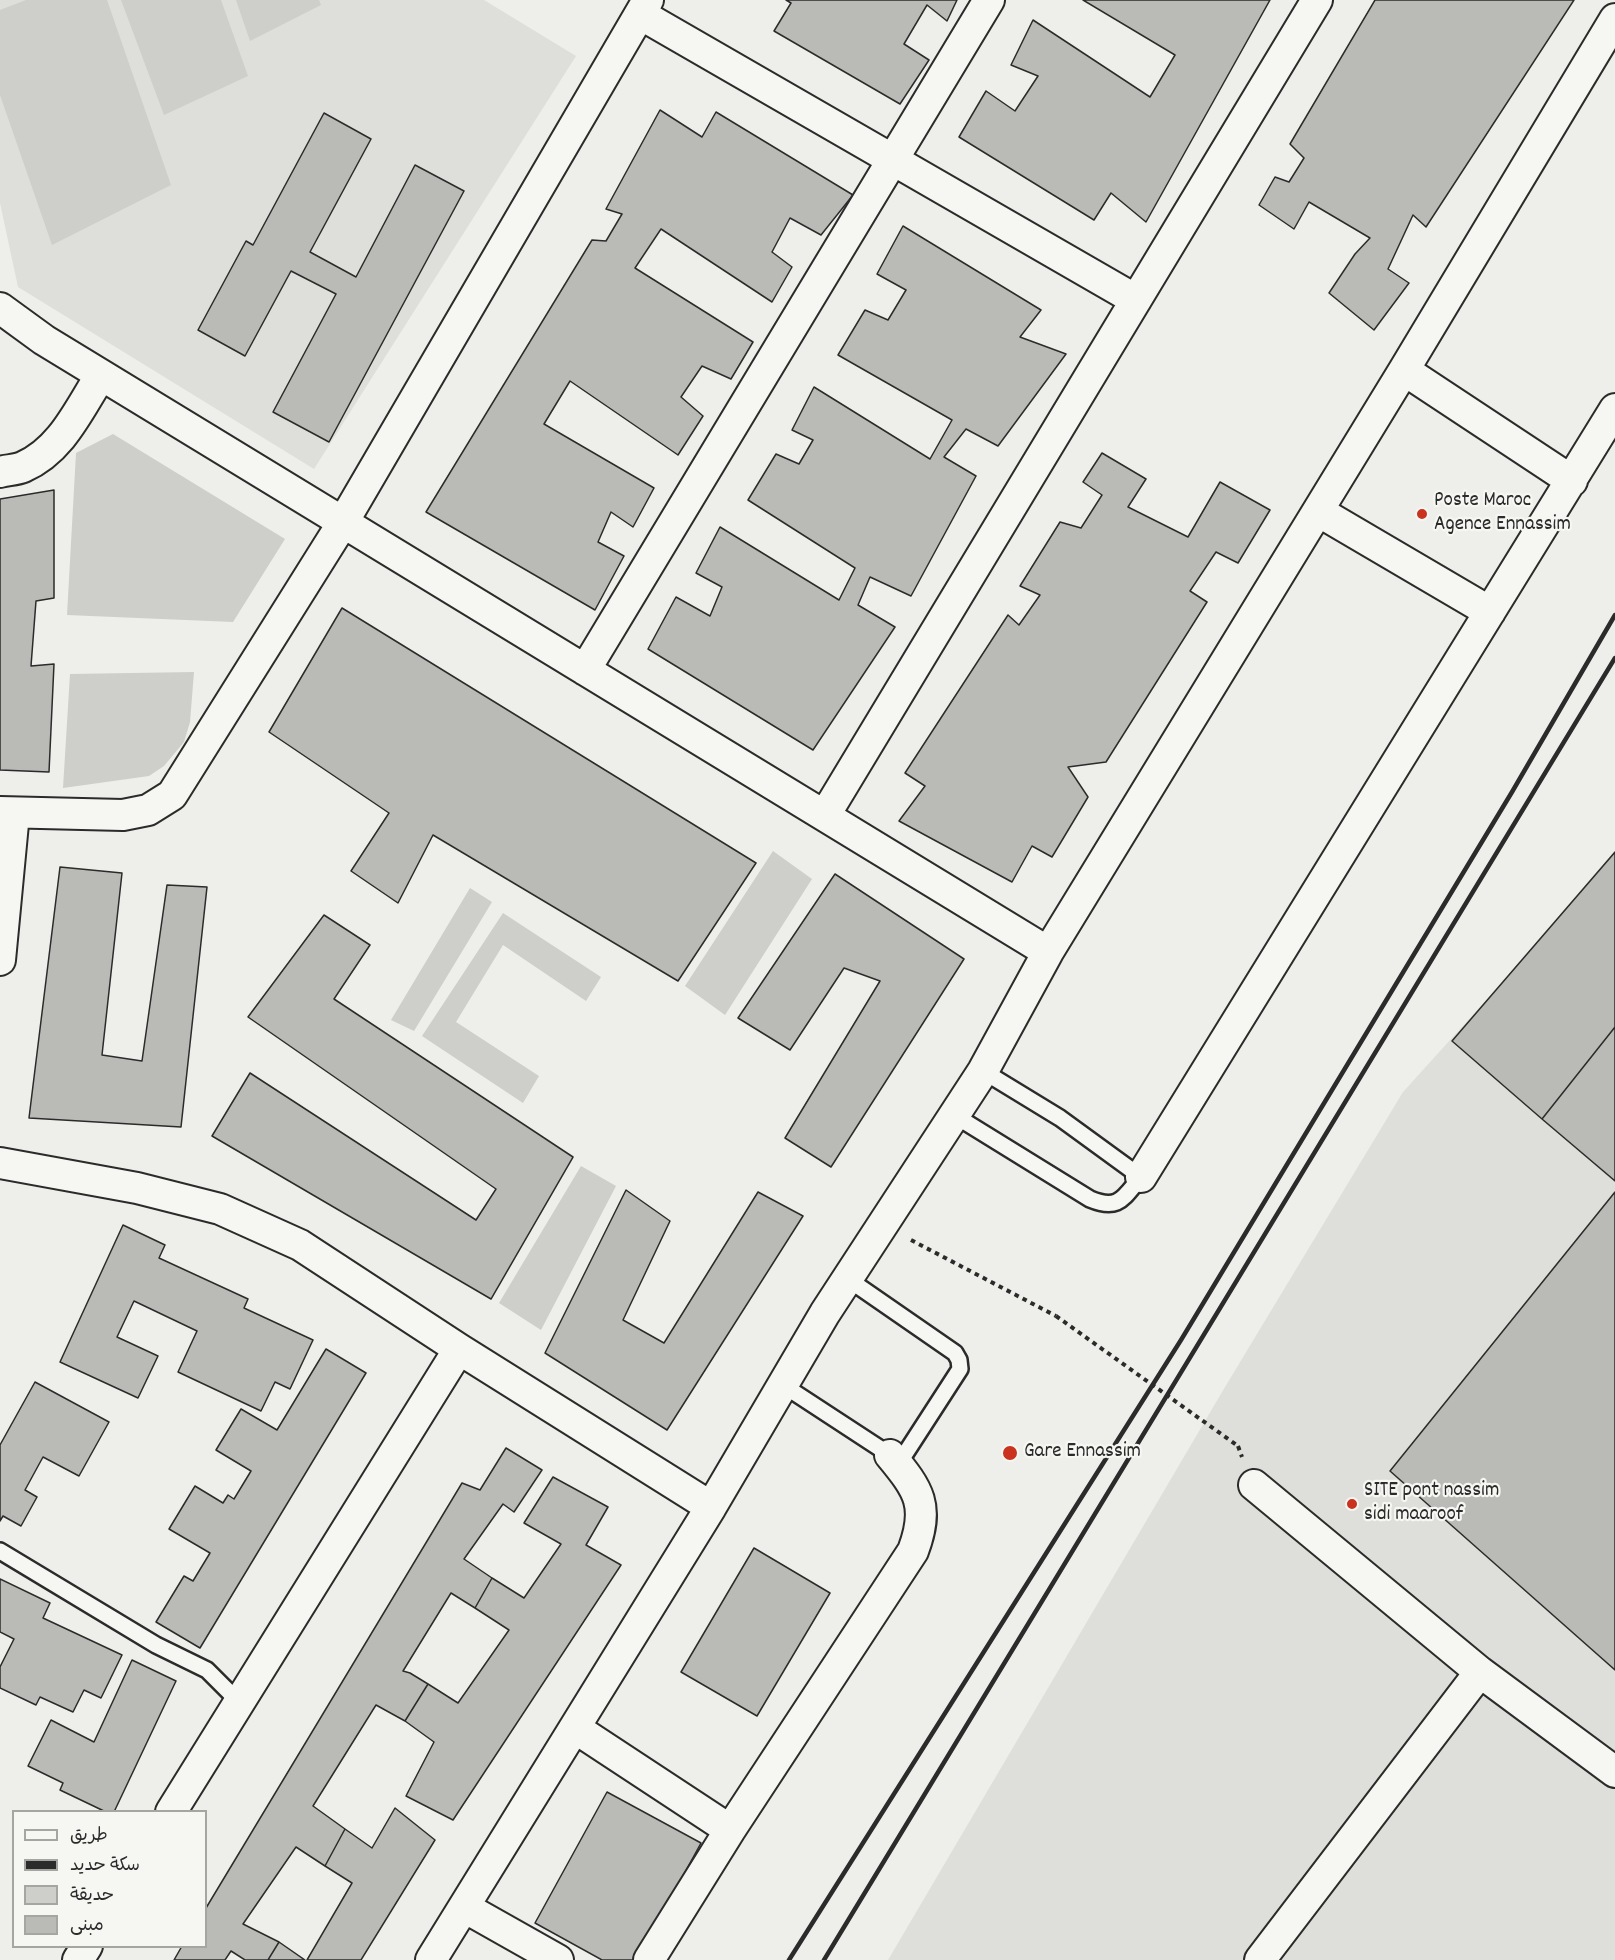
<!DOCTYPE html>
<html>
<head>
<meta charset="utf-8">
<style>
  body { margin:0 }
  #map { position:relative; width:1615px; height:1960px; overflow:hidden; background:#eeeeea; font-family:Dekko,"Playpen Sans Arabic",sans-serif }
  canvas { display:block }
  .legend { position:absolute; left:12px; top:1810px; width:195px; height:138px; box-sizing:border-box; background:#f6f6f2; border:2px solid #a5a5a2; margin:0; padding:8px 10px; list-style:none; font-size:18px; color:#2b2b2b }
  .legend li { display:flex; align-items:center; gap:12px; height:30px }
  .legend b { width:30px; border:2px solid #a5a5a2 }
</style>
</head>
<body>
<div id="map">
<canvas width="1615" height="1960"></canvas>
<ul class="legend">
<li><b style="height:8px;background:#f6f6f2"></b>طريق</li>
<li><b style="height:8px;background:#2b2b2b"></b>سكة حديد</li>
<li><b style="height:16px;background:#cececa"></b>حديقة</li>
<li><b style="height:16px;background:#babab7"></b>مبنى</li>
</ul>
</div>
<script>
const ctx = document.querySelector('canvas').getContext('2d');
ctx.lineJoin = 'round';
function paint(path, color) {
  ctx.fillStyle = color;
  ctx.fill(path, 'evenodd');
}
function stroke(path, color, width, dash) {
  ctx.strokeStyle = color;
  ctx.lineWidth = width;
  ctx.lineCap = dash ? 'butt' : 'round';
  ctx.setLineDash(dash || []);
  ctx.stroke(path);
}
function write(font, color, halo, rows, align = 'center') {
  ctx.font = font + ' Dekko,sans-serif';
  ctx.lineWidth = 4.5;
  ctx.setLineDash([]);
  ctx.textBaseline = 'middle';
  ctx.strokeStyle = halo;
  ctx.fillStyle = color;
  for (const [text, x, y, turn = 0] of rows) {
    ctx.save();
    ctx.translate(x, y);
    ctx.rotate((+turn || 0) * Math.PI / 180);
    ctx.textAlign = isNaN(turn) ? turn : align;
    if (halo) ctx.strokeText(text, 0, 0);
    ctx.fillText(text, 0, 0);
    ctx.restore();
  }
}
paint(new Path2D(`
  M 0,0 L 484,0 L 576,56 L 314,469 L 18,287 L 0,203 Z
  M 1615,858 L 1615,1960 L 888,1960 L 1225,1387 L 1403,1092 Z`), '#dededb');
paint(new Path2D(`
  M 26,0 L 107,0 L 171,185 L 52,245 L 0,95 L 0,10 Z
  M 121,0 L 221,0 L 248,76 L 164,115 Z
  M 236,0 L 319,0 L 321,5 L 250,41 Z
  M 113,434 L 285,539 L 233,622 L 67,615 L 76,453 Z
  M 194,672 L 190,722 L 184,742 L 164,766 L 149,776 L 63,788 L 70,674 Z
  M 773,851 L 812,879 L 725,1015 L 685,986 Z
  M 470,888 L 492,902 L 414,1031 L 391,1020 Z
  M 503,913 L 601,977 L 586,1001 L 503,945 L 456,1022 L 539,1076 L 523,1103 L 422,1036 Z
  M 581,1166 L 616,1186 L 541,1330 L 499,1303 Z`), '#cececa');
const building = new Path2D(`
  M 786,0 L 957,0 L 947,21 L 927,5 L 904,44 L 929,60 L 900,104 L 774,31 L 791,3 Z
  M 1083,0 L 1270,0 L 1146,222 L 1111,193 L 1094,220 L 959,137 L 986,91 L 1015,111 L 1038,76 L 1011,65 L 1033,20 L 1150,97 L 1175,55 Z
  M 1375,0 L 1574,0 L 1426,227 L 1413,215 L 1388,269 L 1409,283 L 1374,330 L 1329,293 L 1355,254 L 1370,238 L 1309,202 L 1294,229 L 1259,205 L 1275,177 L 1289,182 L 1304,158 L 1290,144 Z
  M 660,110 L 702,137 L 716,112 L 853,195 L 821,235 L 790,218 L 772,252 L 792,267 L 772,302 L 661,229 L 635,268 L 753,342 L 731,379 L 702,366 L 681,397 L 703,416 L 678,455 L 570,381 L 544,424 L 654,488 L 633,527 L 611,512 L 598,542 L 624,556 L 595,610 L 426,512 L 592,240 L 606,241 L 622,214 L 606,209 Z
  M 324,113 L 371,139 L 310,252 L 356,277 L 415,165 L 464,191 L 329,442 L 273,412 L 336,294 L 291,271 L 245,356 L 198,330 L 246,241 L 253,245 Z
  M 903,226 L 1041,310 L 1020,337 L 1066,354 L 998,446 L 966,429 L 944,457 L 976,476 L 911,596 L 870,577 L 858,605 L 895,627 L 813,750 L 648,649 L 676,597 L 710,616 L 722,587 L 696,573 L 720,527 L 839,600 L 855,568 L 748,500 L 776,454 L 799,464 L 813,440 L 792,430 L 814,387 L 930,459 L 952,420 L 838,355 L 865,310 L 888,320 L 906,290 L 877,274 Z
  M 1102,453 L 1146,479 L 1128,507 L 1188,537 L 1220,482 L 1270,510 L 1238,563 L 1216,552 L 1190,591 L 1207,602 L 1106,762 L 1068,767 L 1088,797 L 1052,857 L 1032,846 L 1012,882 L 899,821 L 925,786 L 905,773 L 1008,615 L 1019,625 L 1040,595 L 1020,586 L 1060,522 L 1081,528 L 1102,495 L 1083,482 Z
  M 54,490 L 54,598 L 36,601 L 31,666 L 54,664 L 49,772 L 0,770 L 0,499 Z
  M 342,608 L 756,863 L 678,981 L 433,835 L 398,903 L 351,871 L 389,813 L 269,732 Z
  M 1615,852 L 1615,1027 L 1542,1119 L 1452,1041 Z
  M 60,867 L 122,873 L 102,1055 L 142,1061 L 167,885 L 207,887 L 181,1127 L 29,1118 Z
  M 835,874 L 964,959 L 831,1167 L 785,1138 L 880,981 L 844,968 L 790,1050 L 738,1018 Z
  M 324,915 L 370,945 L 334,999 L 573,1157 L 491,1299 L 212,1136 L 250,1073 L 476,1220 L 496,1189 L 248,1017 Z
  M 1615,1027 L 1615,1181 L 1542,1119 Z
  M 626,1190 L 670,1221 L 623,1320 L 664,1343 L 758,1192 L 803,1216 L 667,1430 L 545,1353 Z
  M 1615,1192 L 1615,1670 L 1390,1471 Z
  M 123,1225 L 165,1245 L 159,1258 L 248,1299 L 244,1308 L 313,1340 L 290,1389 L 275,1382 L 261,1411 L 178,1372 L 197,1331 L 134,1301 L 117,1337 L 158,1356 L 138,1398 L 60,1362 Z
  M 326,1349 L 366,1373 L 200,1648 L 156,1622 L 184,1576 L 193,1581 L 210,1553 L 169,1529 L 195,1486 L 223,1503 L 228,1495 L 234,1499 L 251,1471 L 216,1450 L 241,1409 L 277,1430 Z
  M 35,1382 L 109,1422 L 79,1476 L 43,1457 L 25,1490 L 37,1497 L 21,1526 L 3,1516 L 0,1521 L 0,1445 Z
  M 506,1448 L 542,1470 L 514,1512 L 503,1504 L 464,1559 L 492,1578 L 475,1608 L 451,1593 L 403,1671 L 410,1673 L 428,1684 L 405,1721 L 376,1705 L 313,1806 L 345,1829 L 325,1866 L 296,1847 L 243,1924 L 279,1942 L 268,1960 L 245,1960 L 231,1951 L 225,1960 L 174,1960 L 182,1946 L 206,1946 L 206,1908 L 462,1483 L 480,1490 Z
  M 553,1477 L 608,1507 L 586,1545 L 621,1565 L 453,1820 L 406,1796 L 434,1742 L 405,1721 L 428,1684 L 458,1703 L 509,1630 L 475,1608 L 492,1578 L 524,1598 L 561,1544 L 524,1523 Z
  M 754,1548 L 830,1593 L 757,1716 L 681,1672 Z
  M 0,1579 L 50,1603 L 43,1618 L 122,1655 L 101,1698 L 84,1690 L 73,1712 L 40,1697 L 36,1705 L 0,1688 L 0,1667 L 14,1639 L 0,1632 Z
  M 132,1660 L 176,1681 L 114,1812 L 106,1812 L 60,1790 L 63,1783 L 28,1766 L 51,1720 L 94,1742 Z
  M 607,1792 L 701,1843 L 637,1960 L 602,1960 L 535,1923 Z
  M 395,1808 L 435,1840 L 361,1960 L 307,1960 L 352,1883 L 325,1866 L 345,1829 L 372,1848 Z
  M 279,1942 L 305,1960 L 268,1960 Z`);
paint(building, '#babab7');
stroke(building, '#2b2b2b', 1.5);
const lane = new Path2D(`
  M 954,1115 L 1090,1199 C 1119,1211 1123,1198 1141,1177 L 1060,1118 L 983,1071
  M 783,1385 L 890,1455 L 905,1454 L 960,1369 L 959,1360 L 955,1353 L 848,1279
  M 0,1551 L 156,1645 L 207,1670 L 239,1702`);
const street = new Path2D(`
  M 640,14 L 1136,300
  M 0,308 L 44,340 C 377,546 714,746 1048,952
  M 1404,370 L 1572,481
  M 0,472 C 7,470 16,470 23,467 C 62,450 79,409 101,375
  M 1318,511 L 1490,612
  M 585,670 L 989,0
  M 0,812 L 123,815 L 148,810 L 172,795 L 342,524 L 648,0
  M 825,815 L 1317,0
  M 0,960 L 14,813
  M 0,1163 L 137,1188 L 220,1209 L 300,1245 L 459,1349 L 711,1507
  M 1141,1177 L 1615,409
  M 1254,1485 L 1480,1672 L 1615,1772
  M 575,1728 L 730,1830 L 649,1960
  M 171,1812 L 459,1349
  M 730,1830 L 913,1551 C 930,1506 919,1490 890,1455
  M 464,1907 L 558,1960
  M 78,1960 L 87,1946
  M 431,1960 L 711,1507 L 825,1313 L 983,1071 L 1048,952 L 1404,370 L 1615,19
  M 1260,1960 L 1480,1672`);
stroke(lane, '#2b2b2b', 20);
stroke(street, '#2b2b2b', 34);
stroke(new Path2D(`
  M 911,1240 L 1056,1316
  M 1238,1446 L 1242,1457`), '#2b2b2b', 4, [4.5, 4.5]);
stroke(lane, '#f6f6f2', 15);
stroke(street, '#f6f6f2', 30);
stroke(new Path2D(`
  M 789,1960 L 1181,1340 L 1512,792 L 1615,615
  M 824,1960 L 1615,658`), '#2b2b2b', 4.5);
stroke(new Path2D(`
  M 1056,1316 L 1238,1446`), '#2b2b2b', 4, [4.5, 4.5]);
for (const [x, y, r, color] of [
  [1422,514,6,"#c8321e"],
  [1010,1453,8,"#c8321e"],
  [1352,1504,6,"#c8321e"]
]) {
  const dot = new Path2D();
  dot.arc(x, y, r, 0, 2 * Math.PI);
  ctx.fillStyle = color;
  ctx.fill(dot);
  stroke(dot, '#f6f6f2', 2);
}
write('21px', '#2b2b2b', '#f6f6f2', [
  ["Poste Maroc",1434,502],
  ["Agence Ennassim",1434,526],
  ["Gare Ennassim",1024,1453],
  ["SITE pont nassim",1364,1492],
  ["sidi maaroof",1364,1516]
], 'left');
</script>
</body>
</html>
